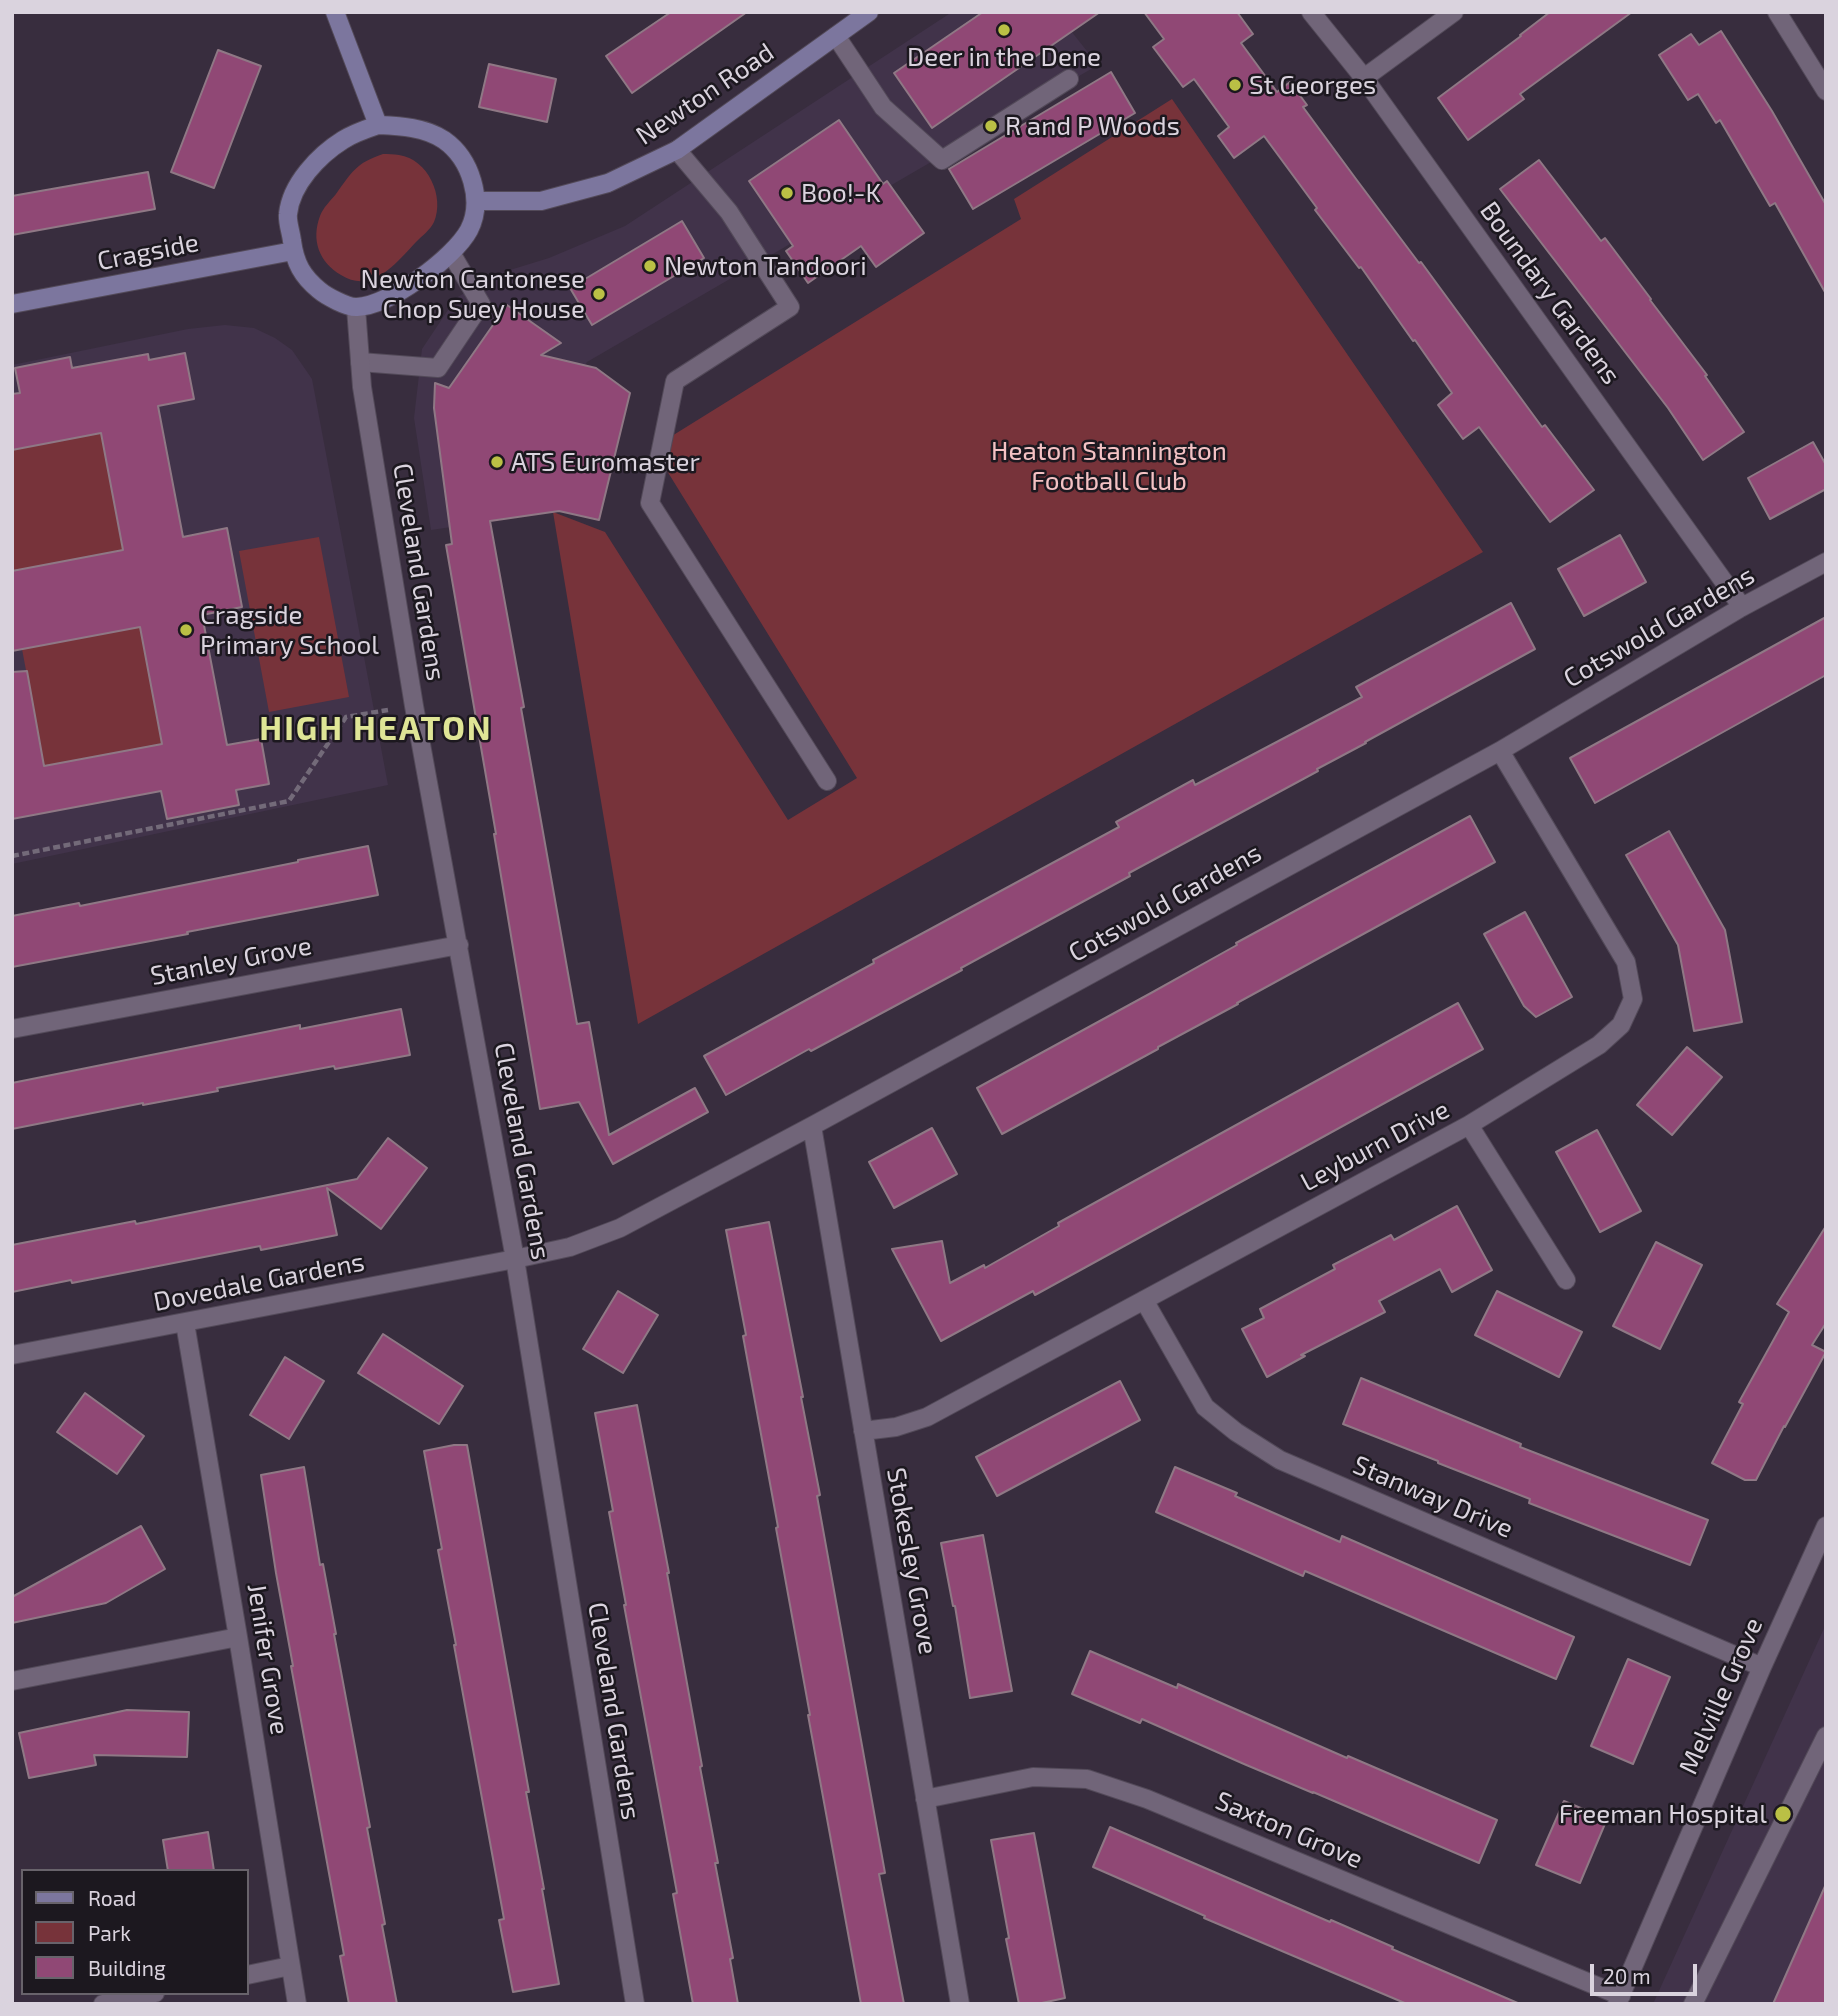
<!DOCTYPE html>
<html>
<head>
<meta charset="utf-8">
<style>
  body { margin:0 }
  #map { position:relative; width:1838px; height:2016px; overflow:hidden; background:#382d3e; font-family:"Exo 2",sans-serif }
  canvas { display:block }
  .frame { position:absolute; inset:0; border:14px solid #dad3de; pointer-events:none }
  .legend { position:absolute; left:21px; top:1869px; width:228px; height:126px; box-sizing:border-box; background:#1c181f; border:2px solid #68636b; margin:0; padding:9px 12px; list-style:none; font-size:21px; color:#dad3de }
  .legend li { display:flex; align-items:center; gap:14px; height:35px }
  .legend b { width:35px; border:2px solid #68636b }
  .scale { position:absolute; left:1590px; top:1964px; width:107px; height:32px; box-sizing:border-box; border:4px solid #dad3de; border-top:0; padding-left:9px; font-size:21px; line-height:24px; white-space:nowrap; color:#dad3de; -webkit-text-stroke:5px #1c181f; paint-order:stroke }
</style>
</head>
<body>
<div id="map">
<canvas width="1838" height="2016"></canvas>
<div class="frame"></div>
<ul class="legend">
<li><b style="height:9px;background:#7c769e"></b>Road</li>
<li><b style="height:19px;background:#77333a"></b>Park</li>
<li><b style="height:19px;background:#904875"></b>Building</li>
</ul>
<div class="scale">20 m</div>
</div>
<script>
const ctx = document.querySelector('canvas').getContext('2d');
ctx.lineJoin = 'round';
function paint(path, color) {
  ctx.fillStyle = color;
  ctx.fill(path, 'evenodd');
}
function stroke(path, color, width, dash) {
  ctx.strokeStyle = color;
  ctx.lineWidth = width;
  ctx.lineCap = dash ? 'butt' : 'round';
  ctx.setLineDash(dash || []);
  ctx.stroke(path);
}
function write(font, color, halo, rows, align = 'center') {
  ctx.font = font + ' "Exo 2",sans-serif';
  ctx.lineWidth = 5;
  ctx.setLineDash([]);
  ctx.textBaseline = 'middle';
  ctx.strokeStyle = halo;
  ctx.fillStyle = color;
  for (const [text, x, y, turn = 0] of rows) {
    ctx.save();
    ctx.translate(x, y);
    ctx.rotate((+turn || 0) * Math.PI / 180);
    ctx.textAlign = isNaN(turn) ? turn : align;
    if (halo) ctx.strokeText(text, 0, 0);
    ctx.fillText(text, 0, 0);
    ctx.restore();
  }
}
paint(new Path2D(`
  M 952,12 L 1056,12 L 1098,65 L 587,362 L 553,412 L 553,512 L 431,530 L 414,418 L 422,349 L 456,298 L 497,274 L 549,258 L 625,226 Z
  M 225,325 L 254,328 L 275,338 L 292,350 L 312,379 L 388,785 L 12,864 L 12,365 L 188,329 Z
  M 1826,1624 L 1826,2004 L 1653,2004 Z`), '#41334a');
paint(new Path2D(`
  M 1172,99 L 1483,552 L 638,1024 L 553,512 L 605,532 L 788,820 L 857,778 L 664,466 L 667,439 L 1021,219 L 1014,199 Z
  M 383,154 C 388,154 394,154 399,155 C 428,159 445,197 434,222 C 431,229 422,236 416,242 C 397,262 372,295 341,275 C 319,262 311,240 320,216 C 323,208 330,201 336,194 C 352,172 356,163 383,154 Z
  M 101,433 L 123,550 L 12,571 L 12,450 Z
  M 319,537 L 349,697 L 269,712 L 239,551 Z
  M 140,627 L 162,744 L 44,766 L 22,649 Z`), '#77333a');
const building = new Path2D(`
  M 671,12 L 747,12 L 632,93 L 606,56 Z
  M 983,12 L 1100,12 L 932,128 L 894,73 Z
  M 1144,12 L 1237,12 L 1253,34 L 1241,43 L 1277,92 L 1290,82 L 1307,105 L 1303,107 L 1356,179 L 1419,263 L 1421,262 L 1542,427 L 1545,425 L 1594,490 L 1550,522 L 1479,427 L 1463,439 L 1438,405 L 1452,393 L 1415,340 L 1413,341 L 1361,267 L 1359,268 L 1315,210 L 1317,208 L 1264,136 L 1234,158 L 1218,136 L 1229,127 L 1194,79 L 1183,87 L 1153,47 L 1164,39 Z
  M 1550,12 L 1632,12 L 1520,94 L 1524,99 L 1468,140 L 1438,98 L 1521,36 L 1520,35 Z
  M 1721,31 L 1772,111 L 1826,205 L 1826,294 L 1775,203 L 1770,206 L 1720,120 L 1716,123 L 1698,94 L 1688,100 L 1659,55 L 1691,34 L 1699,45 Z
  M 218,50 L 261,66 L 214,188 L 171,172 Z
  M 489,64 L 556,79 L 547,122 L 479,107 Z
  M 1111,72 L 1135,113 L 973,209 L 949,169 Z
  M 839,120 L 883,184 L 887,181 L 924,233 L 876,267 L 861,246 L 808,283 L 786,251 L 793,246 L 749,181 Z
  M 1539,160 L 1601,241 L 1605,238 L 1651,299 L 1650,300 L 1707,375 L 1705,376 L 1744,432 L 1703,460 L 1668,408 L 1500,189 Z
  M 148,172 L 155,209 L 12,235 L 12,196 Z
  M 682,221 L 704,258 L 592,325 L 570,288 Z
  M 507,305 L 561,343 L 541,355 L 596,368 L 630,393 L 599,520 L 559,511 L 490,521 L 524,707 L 521,708 L 577,1024 L 589,1022 L 609,1135 L 695,1088 L 708,1112 L 613,1164 L 579,1102 L 540,1109 L 494,834 L 496,834 L 446,545 L 452,544 L 434,408 L 435,383 L 449,388 Z
  M 185,353 L 194,399 L 158,406 L 183,537 L 227,528 L 242,607 L 202,615 L 227,745 L 261,739 L 269,784 L 236,790 L 239,805 L 167,819 L 161,791 L 12,819 L 12,672 L 27,671 L 44,766 L 162,744 L 140,627 L 12,651 L 12,571 L 123,550 L 101,433 L 12,450 L 12,394 L 20,393 L 15,368 L 70,357 L 72,368 L 148,354 L 149,360 Z
  M 1813,442 L 1826,465 L 1826,489 L 1770,519 L 1748,478 Z
  M 1620,535 L 1646,582 L 1584,616 L 1558,569 Z
  M 1511,603 L 1535,649 L 1365,742 L 1366,743 L 1317,769 L 1318,771 L 1129,873 L 1130,876 L 961,968 L 962,970 L 811,1051 L 809,1049 L 726,1095 L 704,1056 L 874,963 L 873,960 L 1119,827 L 1116,822 L 1193,780 L 1195,785 L 1362,697 L 1356,687 Z
  M 1826,617 L 1826,675 L 1595,803 L 1570,758 Z
  M 1470,816 L 1495,862 L 1237,1003 L 1238,1004 L 1158,1047 L 1158,1049 L 1002,1134 L 977,1088 L 1151,993 L 1237,945 L 1236,943 Z
  M 1669,831 L 1725,930 L 1742,1022 L 1694,1031 L 1678,945 L 1626,855 Z
  M 368,846 L 378,895 L 187,932 L 188,934 L 12,967 L 12,916 L 79,903 L 80,906 L 298,862 L 298,860 Z
  M 1525,912 L 1572,997 L 1536,1017 L 1524,1006 L 1484,934 Z
  M 1458,1003 L 1483,1049 L 1035,1295 L 1033,1291 L 941,1341 L 892,1249 L 942,1241 L 950,1283 L 984,1265 L 985,1268 L 1059,1226 L 1058,1223 Z
  M 401,1009 L 410,1055 L 335,1069 L 334,1066 L 217,1088 L 218,1091 L 143,1105 L 143,1103 L 12,1129 L 12,1083 L 300,1025 L 300,1029 Z
  M 1687,1047 L 1722,1077 L 1672,1135 L 1637,1105 Z
  M 932,1128 L 957,1174 L 894,1208 L 869,1162 Z
  M 1597,1130 L 1641,1211 L 1600,1232 L 1556,1152 Z
  M 388,1138 L 427,1168 L 381,1229 L 327,1188 L 337,1235 L 261,1250 L 260,1246 L 72,1283 L 71,1280 L 12,1292 L 12,1245 L 135,1221 L 136,1224 L 357,1179 Z
  M 1457,1206 L 1492,1270 L 1452,1292 L 1440,1269 L 1379,1301 L 1385,1312 L 1301,1355 L 1305,1356 L 1267,1377 L 1242,1329 L 1264,1318 L 1260,1309 L 1335,1269 L 1333,1265 L 1391,1235 L 1394,1240 Z
  M 769,1222 L 803,1397 L 801,1397 L 820,1495 L 817,1496 L 885,1873 L 879,1874 L 904,2004 L 861,2004 L 808,1715 L 810,1715 L 776,1528 L 778,1527 L 743,1336 L 746,1335 L 726,1230 Z
  M 1826,1226 L 1826,1323 L 1812,1345 L 1826,1352 L 1785,1427 L 1784,1426 L 1756,1480 L 1745,1480 L 1712,1463 L 1743,1404 L 1739,1402 L 1789,1312 L 1777,1304 Z
  M 1656,1242 L 1702,1265 L 1660,1349 L 1613,1326 Z
  M 618,1291 L 658,1315 L 623,1373 L 583,1349 Z
  M 1497,1291 L 1582,1332 L 1559,1377 L 1475,1335 Z
  M 383,1334 L 463,1386 L 439,1424 L 358,1373 Z
  M 285,1357 L 324,1381 L 289,1439 L 250,1415 Z
  M 1361,1378 L 1521,1444 L 1520,1447 L 1708,1520 L 1690,1565 L 1529,1503 L 1530,1499 L 1438,1463 L 1438,1461 L 1343,1424 Z
  M 1120,1381 L 1140,1420 L 997,1496 L 976,1457 Z
  M 85,1393 L 144,1436 L 117,1474 L 57,1432 Z
  M 637,1405 L 669,1573 L 667,1573 L 702,1766 L 700,1767 L 718,1863 L 715,1863 L 733,1958 L 730,1959 L 738,2004 L 693,2004 L 673,1894 L 677,1893 L 624,1605 L 626,1605 L 609,1512 L 613,1511 L 595,1413 Z
  M 454,1445 L 467,1445 L 529,1792 L 526,1792 L 544,1889 L 542,1889 L 559,1984 L 513,1992 L 499,1920 L 504,1919 L 454,1645 L 456,1645 L 438,1550 L 442,1549 L 424,1451 Z
  M 304,1467 L 320,1565 L 323,1564 L 336,1634 L 334,1634 L 370,1827 L 367,1828 L 385,1924 L 382,1925 L 397,2004 L 349,2004 L 340,1956 L 344,1955 L 291,1666 L 293,1666 L 276,1573 L 261,1475 Z
  M 1175,1467 L 1237,1493 L 1235,1496 L 1340,1542 L 1342,1536 L 1574,1637 L 1556,1679 L 1305,1571 L 1303,1576 L 1156,1512 Z
  M 141,1526 L 165,1569 L 106,1603 L 12,1623 L 12,1597 Z
  M 983,1535 L 1012,1691 L 970,1698 L 955,1606 L 953,1606 L 941,1543 Z
  M 1090,1651 L 1177,1688 L 1178,1684 L 1347,1758 L 1348,1756 L 1497,1820 L 1479,1863 L 1313,1792 L 1313,1793 L 1244,1764 L 1142,1719 L 1140,1723 L 1072,1694 Z
  M 1628,1659 L 1670,1677 L 1633,1764 L 1591,1746 Z
  M 127,1710 L 189,1712 L 187,1757 L 94,1755 L 96,1765 L 29,1778 L 19,1733 Z
  M 1564,1801 L 1607,1819 L 1580,1883 L 1536,1865 Z
  M 1110,1827 L 1330,1922 L 1331,1920 L 1393,1947 L 1392,1949 L 1520,2004 L 1407,2004 L 1204,1918 L 1205,1916 L 1093,1867 Z
  M 208,1832 L 214,1871 L 168,1871 L 163,1840 Z
  M 1034,1833 L 1065,1998 L 1037,2004 L 1019,2004 L 1006,1939 L 1009,1938 L 991,1840 Z
  M 1826,1884 L 1826,2004 L 1773,2004 Z`);
paint(building, '#904875');
stroke(building, '#8f7885', 2);
const lane = new Path2D(`
  M 836,36 L 883,107 L 942,160 L 1069,79
  M 677,150 L 729,212 L 790,307 L 675,381 L 650,503 L 827,781
  M 360,362 L 438,368 L 481,304 L 451,253
  M 1693,2004 L 1826,1736`);
const street = new Path2D(`
  M 1311,12 L 1364,78 L 1742,607
  M 1777,12 L 1826,91
  M 1364,78 L 1454,12
  M 356,308 L 362,387 L 414,706 L 515,1259 L 635,2004
  M 12,1029 L 459,945
  M 1469,1125 L 1566,1280
  M 812,1126 L 960,2004
  M 1144,1300 L 1205,1407 L 1236,1432 L 1280,1460 L 1762,1667
  M 185,1323 L 238,1637 L 297,2004
  M 12,1355 L 515,1259 L 570,1247 L 620,1228 L 812,1126 L 1500,751 L 1742,607 L 1826,562
  M 863,1431 L 896,1427 L 927,1417 L 1469,1125 L 1599,1045 L 1621,1025 L 1633,999 L 1626,962 L 1500,751
  M 12,1681 L 238,1637
  M 925,1799 L 1033,1777 L 1087,1779 L 1147,1799 L 1621,1996
  M 247,1975 L 290,1966
  M 103,2004 L 155,1993
  M 1617,2004 L 1762,1667 L 1826,1526`);
const secondary = new Path2D(`
  M 335,12 L 378,125
  M 378,125 C 400,126 425,127 444,140 C 471,159 484,201 469,230 C 454,258 389,306 357,307 C 348,308 326,296 319,290 C 302,276 295,263 292,241 C 291,232 287,222 288,214 C 291,184 319,155 343,140 C 354,133 366,129 378,125 Z
  M 476,201 L 541,201 L 608,183 L 677,150 L 869,12
  M 12,304 L 293,251`);
stroke(lane, '#534a59', 20);
stroke(street, '#534a59', 20);
stroke(secondary, '#534a59', 20);
stroke(new Path2D(`
  M 12,856 L 289,801 L 346,717 L 388,710`), '#736a79', 4.5, [7, 3.5]);
stroke(lane, '#716579', 18);
stroke(street, '#716579', 18);
stroke(secondary, '#7c769e', 18);
for (const [x, y, r, color] of [
  [1004,30,7,"#bac045"],
  [1235,85,7,"#bac045"],
  [991,126,7,"#bac045"],
  [787,193,7,"#bac045"],
  [650,266,7,"#bac045"],
  [599,294,7,"#bac045"],
  [497,462,7,"#bac045"],
  [186,630,7,"#bac045"],
  [1783,1814,9,"#bac045"]
]) {
  const dot = new Path2D();
  dot.arc(x, y, r, 0, 2 * Math.PI);
  ctx.fillStyle = color;
  ctx.fill(dot);
  stroke(dot, '#1c181f', 2.5);
}
write('26px', '#dad3de', '#1c181f', [
  ["Deer in the Dene",1004,57,"center"],
  ["St Georges",1249,85],
  ["R and P Woods",1005,126],
  ["Boo!-K",801,193],
  ["Newton Tandoori",664,266],
  ["Newton Cantonese",585,279,"right"],
  ["Chop Suey House",585,309,"right"],
  ["ATS Euromaster",511,462],
  ["Cragside",200,615],
  ["Primary School",200,645],
  ["Freeman Hospital",1767,1814,"right"]
], 'left');
write('26px', '#dad3de', '#1c181f', [
  ["Newton Road",705,94,-34],
  ["Cragside",148,252,-11],
  ["Boundary Gardens",1550,293,54],
  ["Cleveland Gardens",419,572,81],
  ["Cotswold Gardens",1659,627,-30],
  ["Cotswold Gardens",1165,903,-29],
  ["Stanley Grove",231,961,-11],
  ["Leyburn Drive",1375,1146,-28],
  ["Cleveland Gardens",522,1151,80],
  ["Dovedale Gardens",259,1282,-11],
  ["Stanway Drive",1433,1497,23],
  ["Stokesley Grove",912,1561,80],
  ["Jenifer Grove",268,1659,81],
  ["Melville Grove",1721,1696,-66],
  ["Cleveland Gardens",614,1711,81],
  ["Saxton Grove",1289,1830,23]
]);
write('26px', '#f4c2c4', '#1c181f', [
  ["Heaton Stannington",1109,451],
  ["Football Club",1109,481]
]);
ctx.letterSpacing = '2px';
write('bold 33px', '#dfe596', '#1c181f', [
  ["HIGH HEATON",376,729]
]);
ctx.letterSpacing = '0px';
</script>
</body>
</html>
